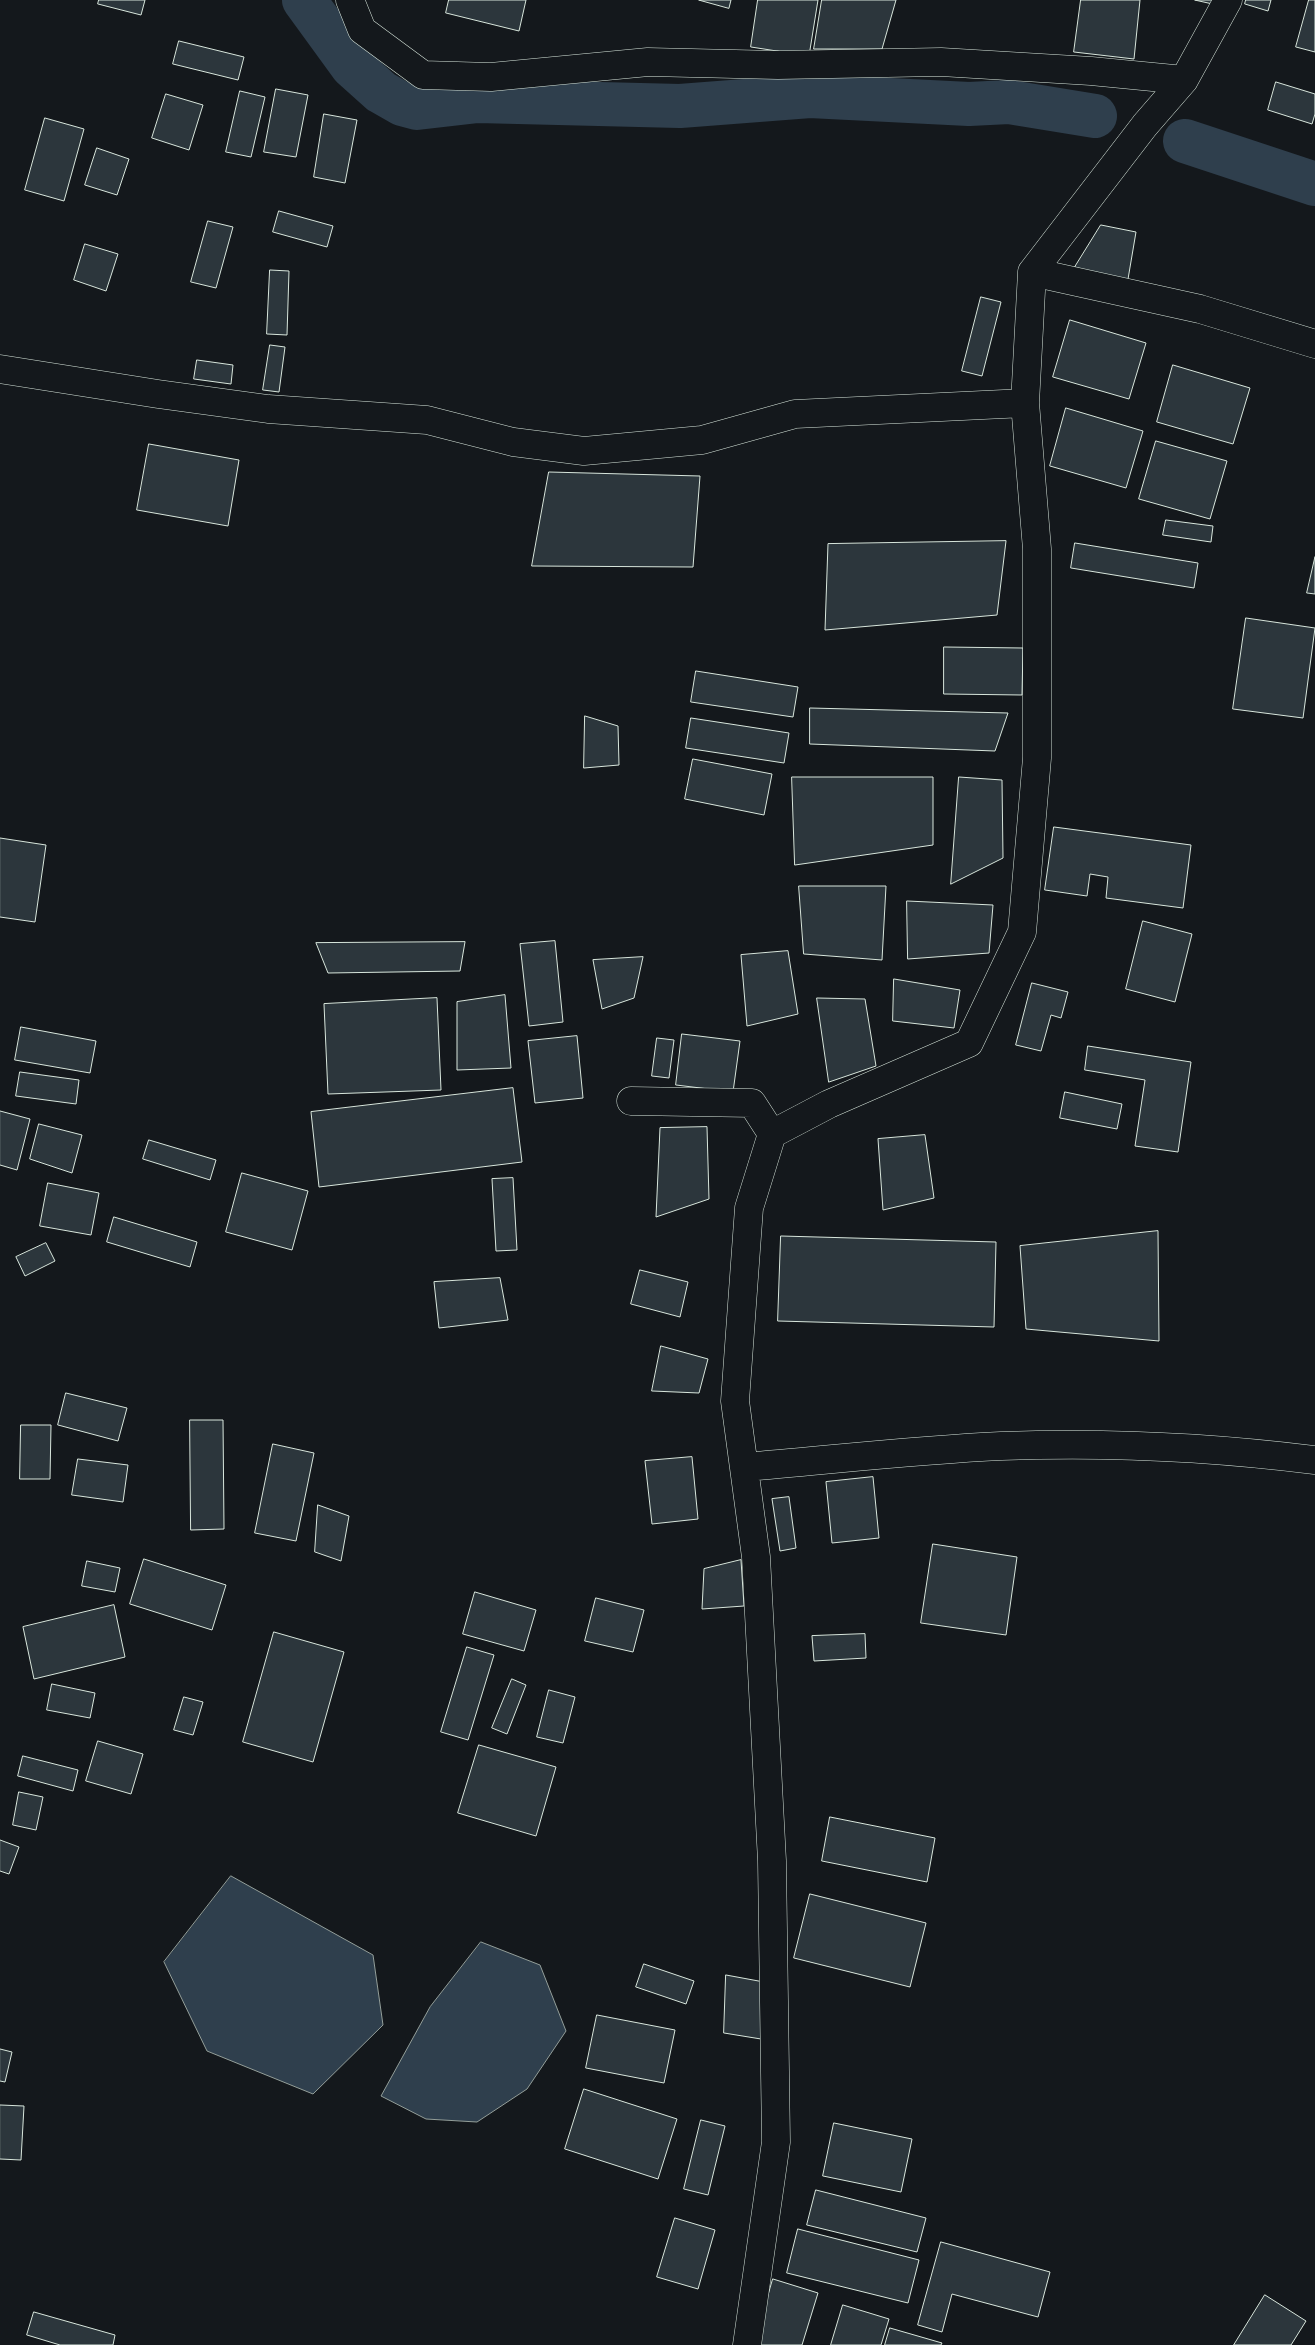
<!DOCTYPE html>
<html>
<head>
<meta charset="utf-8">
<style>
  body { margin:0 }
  canvas { display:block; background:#14181c }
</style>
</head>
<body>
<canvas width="1315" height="2345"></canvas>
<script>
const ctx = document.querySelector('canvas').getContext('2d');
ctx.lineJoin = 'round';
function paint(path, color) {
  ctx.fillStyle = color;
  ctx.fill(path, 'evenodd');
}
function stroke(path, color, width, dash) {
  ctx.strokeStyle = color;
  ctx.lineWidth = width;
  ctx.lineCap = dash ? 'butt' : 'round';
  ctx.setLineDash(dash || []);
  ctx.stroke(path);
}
const water = new Path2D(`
  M 231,1876 L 373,1955 L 383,2025 L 313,2094 L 207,2051 L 164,1962 Z
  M 481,1942 L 540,1965 L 566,2031 L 527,2089 L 477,2122 L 426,2119 L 381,2096 L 430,2007 Z`);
paint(water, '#2f3f4d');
stroke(water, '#939e99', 1);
stroke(new Path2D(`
  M 304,0 L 352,66 L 381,92 L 402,104 L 417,108 L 478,101 L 680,106 L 810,96 L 969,104 L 1009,102 L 1095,116
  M 1185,141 L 1315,184`), '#2f3f4d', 44);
const building = new Path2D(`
  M 99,0 L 145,0 L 141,15 L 98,4 Z
  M 449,0 L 526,0 L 519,31 L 446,13 Z
  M 699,0 L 731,0 L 729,8 Z
  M 758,0 L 818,0 L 809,56 L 751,47 Z
  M 822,0 L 896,0 L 882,49 L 814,49 Z
  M 1081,0 L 1140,0 L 1134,59 L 1074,52 Z
  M 1195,0 L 1220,0 L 1219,5 Z
  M 1246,0 L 1271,0 L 1268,11 L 1245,4 Z
  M 1309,0 L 1315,0 L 1315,52 L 1296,47 Z
  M 179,41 L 244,57 L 238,80 L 173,64 Z
  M 1276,82 L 1315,94 L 1315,114 L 1312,124 L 1268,110 Z
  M 276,89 L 308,95 L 296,157 L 264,152 Z
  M 240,91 L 265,97 L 251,157 L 226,152 Z
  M 166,94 L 203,105 L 189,150 L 152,138 Z
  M 324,114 L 357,120 L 345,183 L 314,177 Z
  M 45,118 L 84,129 L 64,201 L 25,190 Z
  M 97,148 L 129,159 L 117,195 L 85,185 Z
  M 279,211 L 333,226 L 327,247 L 273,232 Z
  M 208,221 L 233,227 L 216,288 L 191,282 Z
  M 1101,225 L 1136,232 L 1127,285 L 1075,267 Z
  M 85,244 L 118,254 L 106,291 L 74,280 Z
  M 270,270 L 289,271 L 287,335 L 267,334 Z
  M 981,297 L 1001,302 L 982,376 L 962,371 Z
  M 1070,320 L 1146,343 L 1129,399 L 1053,377 Z
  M 270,345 L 285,347 L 279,392 L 263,390 Z
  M 197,360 L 233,365 L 231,384 L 194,379 Z
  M 1173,365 L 1250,388 L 1233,444 L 1157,422 Z
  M 1066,408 L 1143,431 L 1126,488 L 1050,466 Z
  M 1156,441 L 1227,461 L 1210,519 L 1139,499 Z
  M 149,444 L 239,460 L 228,526 L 137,510 Z
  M 549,472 L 700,476 L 693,567 L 532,566 Z
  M 1166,520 L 1213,526 L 1211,542 L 1163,535 Z
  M 1006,541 L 997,615 L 825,630 L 828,544 Z
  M 1075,543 L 1198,563 L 1194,588 L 1071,568 Z
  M 1315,557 L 1315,594 L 1307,593 Z
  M 1246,618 L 1315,628 L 1303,718 L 1233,709 Z
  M 944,647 L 1023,648 L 1022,695 L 944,694 Z
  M 696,671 L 798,687 L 793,717 L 691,702 Z
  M 810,708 L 1008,713 L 995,751 L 810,744 Z
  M 585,716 L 618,726 L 619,765 L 584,768 Z
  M 691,718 L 789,733 L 784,763 L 686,748 Z
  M 693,759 L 772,774 L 764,815 L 685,799 Z
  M 792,777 L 933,777 L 933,845 L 795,865 Z
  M 959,777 L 1002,780 L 1003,858 L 951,884 Z
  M 1054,827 L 1191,845 L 1183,908 L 1106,898 L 1108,877 L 1090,874 L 1087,896 L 1045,890 Z
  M 0,838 L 46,845 L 35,922 L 0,917 Z
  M 799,886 L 886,886 L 882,960 L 804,954 Z
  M 907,901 L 993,905 L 989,953 L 908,959 Z
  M 1143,921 L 1192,934 L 1175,1002 L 1126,989 Z
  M 555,941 L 563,1022 L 529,1026 L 520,944 Z
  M 465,942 L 460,971 L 328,973 L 316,943 Z
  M 788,951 L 798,1014 L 747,1026 L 741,955 Z
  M 643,957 L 634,998 L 602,1009 L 593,960 Z
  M 894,979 L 960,990 L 954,1028 L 893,1021 Z
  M 1032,983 L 1068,992 L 1061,1018 L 1051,1015 L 1041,1051 L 1016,1045 Z
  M 505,995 L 511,1068 L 457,1070 L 457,1002 Z
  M 437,998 L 441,1090 L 328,1094 L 324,1004 Z
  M 817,998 L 865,999 L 876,1066 L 829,1082 Z
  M 21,1027 L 96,1041 L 90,1073 L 15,1060 Z
  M 682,1034 L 740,1041 L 733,1092 L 676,1085 Z
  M 577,1036 L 583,1098 L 535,1103 L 528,1041 Z
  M 657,1038 L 674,1040 L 669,1078 L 652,1076 Z
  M 1088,1046 L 1191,1062 L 1178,1152 L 1135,1146 L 1145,1080 L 1085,1070 Z
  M 20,1072 L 79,1080 L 76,1104 L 16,1096 Z
  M 513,1088 L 522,1162 L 319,1187 L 311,1112 Z
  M 1065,1092 L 1122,1104 L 1117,1129 L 1060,1118 Z
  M 0,1111 L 30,1119 L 17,1170 L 0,1165 Z
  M 39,1124 L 82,1135 L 72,1173 L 30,1159 Z
  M 707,1127 L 709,1199 L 656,1217 L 660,1128 Z
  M 925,1135 L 934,1198 L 883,1210 L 878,1139 Z
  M 149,1140 L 216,1160 L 210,1180 L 143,1159 Z
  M 242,1173 L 308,1191 L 292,1250 L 226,1232 Z
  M 513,1178 L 517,1250 L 496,1251 L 492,1179 Z
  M 48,1183 L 99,1193 L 91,1235 L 40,1226 Z
  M 114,1217 L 197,1242 L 190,1267 L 107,1242 Z
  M 1158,1231 L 1159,1341 L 1026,1329 L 1020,1246 Z
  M 781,1236 L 996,1242 L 994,1327 L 778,1321 Z
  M 46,1243 L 55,1261 L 25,1276 L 16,1257 Z
  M 640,1270 L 688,1282 L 680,1317 L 631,1304 Z
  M 500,1278 L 508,1320 L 439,1328 L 434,1282 Z
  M 661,1346 L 708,1359 L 699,1393 L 652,1391 Z
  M 66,1393 L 127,1408 L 118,1441 L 58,1425 Z
  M 190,1420 L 223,1420 L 224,1529 L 191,1530 Z
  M 21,1425 L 51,1425 L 50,1479 L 20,1479 Z
  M 273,1444 L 314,1453 L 296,1541 L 255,1533 Z
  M 692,1457 L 698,1519 L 652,1524 L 645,1461 Z
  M 78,1459 L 128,1465 L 123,1502 L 72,1495 Z
  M 873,1477 L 879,1538 L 832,1543 L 826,1482 Z
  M 789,1497 L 796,1548 L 780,1551 L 772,1499 Z
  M 318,1505 L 349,1516 L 341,1561 L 315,1552 Z
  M 933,1544 L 1017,1557 L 1006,1635 L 921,1623 Z
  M 144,1559 L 226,1585 L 212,1630 L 130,1604 Z
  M 741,1560 L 744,1606 L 702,1609 L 704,1569 Z
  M 87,1561 L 120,1568 L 115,1592 L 82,1586 Z
  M 475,1592 L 536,1610 L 524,1651 L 463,1634 Z
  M 596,1598 L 644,1610 L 633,1652 L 585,1641 Z
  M 114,1605 L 125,1657 L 34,1679 L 23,1627 Z
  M 274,1632 L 344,1652 L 313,1762 L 243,1742 Z
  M 865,1634 L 866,1658 L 814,1661 L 812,1636 Z
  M 467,1647 L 494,1655 L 468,1740 L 441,1732 Z
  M 512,1679 L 526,1685 L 507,1734 L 492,1728 Z
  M 52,1684 L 95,1693 L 90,1718 L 47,1710 Z
  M 549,1690 L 575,1697 L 563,1743 L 537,1737 Z
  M 184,1697 L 203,1702 L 193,1735 L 174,1730 Z
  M 98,1741 L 143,1754 L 131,1794 L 86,1781 Z
  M 479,1745 L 556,1767 L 536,1836 L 458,1813 Z
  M 23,1756 L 78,1770 L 73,1791 L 18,1776 Z
  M 19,1792 L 43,1797 L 36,1830 L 13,1825 Z
  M 830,1817 L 935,1838 L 927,1882 L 822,1861 Z
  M 0,1840 L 19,1847 L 9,1874 L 0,1871 Z
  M 810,1894 L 926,1923 L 910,1987 L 794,1958 Z
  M 644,1964 L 694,1981 L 686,2004 L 636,1987 Z
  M 726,1975 L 764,1982 L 761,2039 L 724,2033 Z
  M 597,2015 L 675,2030 L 664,2083 L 586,2068 Z
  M 0,2049 L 12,2052 L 5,2082 L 0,2081 Z
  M 584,2089 L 677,2119 L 658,2179 L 565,2149 Z
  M 0,2105 L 24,2106 L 21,2160 L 0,2159 Z
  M 701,2120 L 725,2126 L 708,2195 L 684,2189 Z
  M 834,2123 L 912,2139 L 901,2192 L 823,2176 Z
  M 816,2190 L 926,2218 L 917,2252 L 807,2225 Z
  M 675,2218 L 715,2230 L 698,2289 L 657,2277 Z
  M 798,2229 L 919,2260 L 908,2303 L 787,2273 Z
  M 941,2242 L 1050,2272 L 1038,2317 L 952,2294 L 942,2332 L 918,2325 Z
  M 773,2279 L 818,2293 L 802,2345 L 754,2345 Z
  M 1265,2295 L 1306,2321 L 1291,2345 L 1234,2345 Z
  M 843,2305 L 889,2319 L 881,2345 L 831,2345 Z
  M 34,2312 L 115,2335 L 113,2345 L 60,2345 L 27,2335 Z
  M 890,2328 L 942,2343 L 941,2345 L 885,2345 Z`);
paint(building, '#2c363c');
stroke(building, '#d8e6dc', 1);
const minor = new Path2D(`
  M 350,0 L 362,30 L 423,75 L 491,77 L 648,62 L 778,65 L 941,62 L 1091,71 L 1184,80
  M 1032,272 L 1200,309 L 1315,344
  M 0,369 L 158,394 L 268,409 L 427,420 L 513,442 L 584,451 L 702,440 L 795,414 L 1025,403
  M 631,1101 L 752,1103 L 772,1134
  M 744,1467 C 829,1460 915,1450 1001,1446 C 1105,1442 1211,1447 1315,1460
  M 747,2345 L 776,2142 L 772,1861 L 756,1557 L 735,1401 L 749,1208 L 772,1134 L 829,1104 L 969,1043 L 1022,932 L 1037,758 L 1037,549 L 1025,403 L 1032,272 L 1145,125 L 1184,80 L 1228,0`);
stroke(minor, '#d8e6dc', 29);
stroke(minor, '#14181c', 28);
</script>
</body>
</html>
